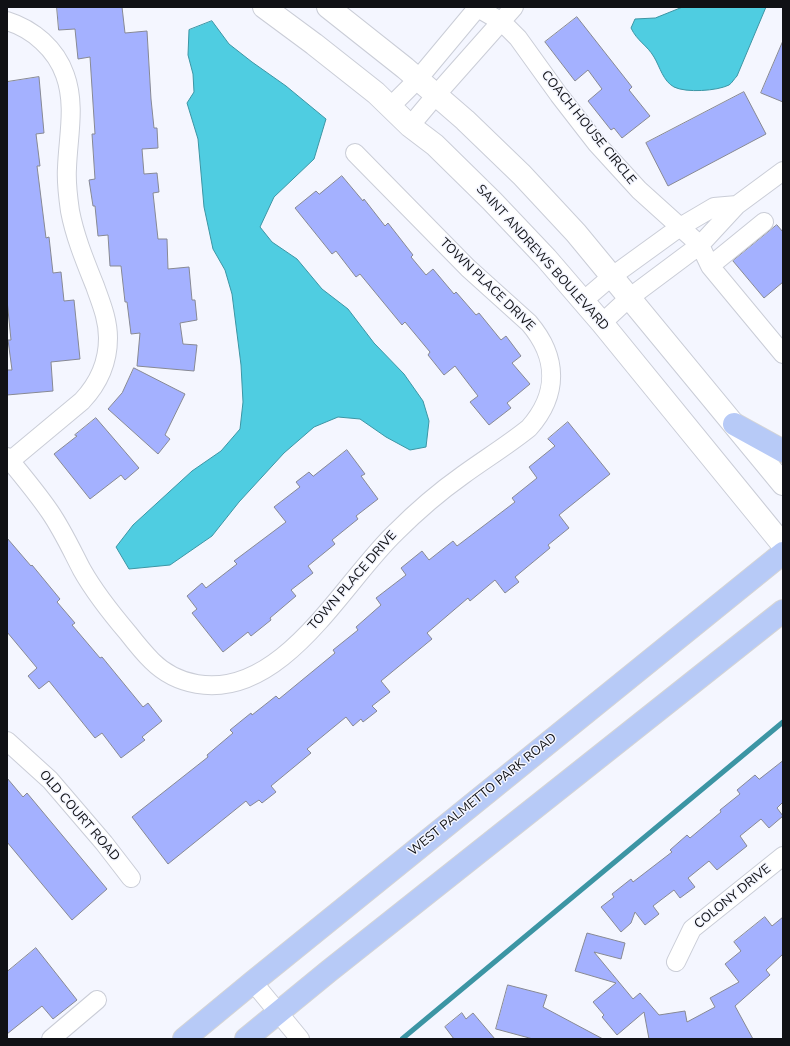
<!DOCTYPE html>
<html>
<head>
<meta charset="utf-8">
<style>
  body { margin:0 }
  #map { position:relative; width:790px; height:1046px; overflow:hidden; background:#f4f6ff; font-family:"Nunito Sans",sans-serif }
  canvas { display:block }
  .frame { position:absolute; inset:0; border:8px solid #101115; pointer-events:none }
</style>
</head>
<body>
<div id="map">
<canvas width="790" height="1046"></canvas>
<div class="frame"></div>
</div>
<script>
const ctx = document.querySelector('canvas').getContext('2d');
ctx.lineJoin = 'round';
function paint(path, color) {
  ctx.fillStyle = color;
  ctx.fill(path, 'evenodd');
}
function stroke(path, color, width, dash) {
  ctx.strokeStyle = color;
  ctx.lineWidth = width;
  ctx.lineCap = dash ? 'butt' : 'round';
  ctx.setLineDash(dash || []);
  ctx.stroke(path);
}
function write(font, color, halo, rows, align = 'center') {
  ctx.font = font + ' "Nunito Sans",sans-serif';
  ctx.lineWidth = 3;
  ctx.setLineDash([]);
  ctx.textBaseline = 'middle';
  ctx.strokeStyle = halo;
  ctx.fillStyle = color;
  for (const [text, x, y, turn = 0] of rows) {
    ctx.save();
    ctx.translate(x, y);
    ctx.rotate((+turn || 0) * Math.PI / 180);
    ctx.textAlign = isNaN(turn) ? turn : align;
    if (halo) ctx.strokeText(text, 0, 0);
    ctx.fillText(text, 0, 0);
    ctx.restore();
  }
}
const water = new Path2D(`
  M 683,7 L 766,7 L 737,76 C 734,79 732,83 729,85 C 717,91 686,93 674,87 C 663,81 660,67 654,57 C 647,45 637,41 631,28 L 635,19 L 655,18 Z
  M 212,21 L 229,44 L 252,62 L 286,86 L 326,119 L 314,159 L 274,197 L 260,227 L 272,242 L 297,259 L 322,289 L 348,309 L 374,343 L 404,374 L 423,401 L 429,421 L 426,447 L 410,450 L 386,437 L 360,419 L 338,417 L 314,427 L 284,453 L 239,502 L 212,536 L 170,565 L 129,569 L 116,547 L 133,525 L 192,471 L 221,451 L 240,429 L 243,402 L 241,365 L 232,294 L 225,270 L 213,249 L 204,207 L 198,139 L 187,103 L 194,92 L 193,74 L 188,55 L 189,30 Z`);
paint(water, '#4fcde1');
stroke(water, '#3c95a4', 1);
stroke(new Path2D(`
  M 402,1039 L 783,722`), '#3c95a4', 5);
const building = new Path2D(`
  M 57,7 L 122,7 L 125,33 L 147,31 L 151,99 L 154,128 L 157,128 L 158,148 L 142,149 L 144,174 L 157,173 L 159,192 L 153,193 L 158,239 L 167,239 L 168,269 L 189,267 L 192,300 L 195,300 L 197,320 L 180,323 L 183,344 L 197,345 L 194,371 L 137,366 L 140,333 L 131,334 L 127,302 L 125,302 L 121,266 L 110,266 L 108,235 L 98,236 L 95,206 L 93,206 L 89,180 L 95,179 L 92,134 L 95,134 L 90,57 L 78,59 L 75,29 L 59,30 Z
  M 577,17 L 632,87 L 629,90 L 650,116 L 622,138 L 614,128 L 611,130 L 588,101 L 602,89 L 588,70 L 575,81 L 545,42 Z
  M 783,41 L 783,102 L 761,93 Z
  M 39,77 L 44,133 L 36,134 L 40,166 L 37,166 L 46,238 L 49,237 L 53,273 L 61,272 L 64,301 L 74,300 L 80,359 L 51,362 L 53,391 L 7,395 L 7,370 L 12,370 L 8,340 L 11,340 L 7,300 L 7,82 Z
  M 744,92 L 766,134 L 668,186 L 646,143 Z
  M 342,176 L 363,201 L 364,199 L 385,226 L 388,223 L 413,255 L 411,257 L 426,275 L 433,269 L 454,294 L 456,292 L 476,315 L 479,313 L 501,340 L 506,336 L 521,356 L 512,363 L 530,384 L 507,403 L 511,408 L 489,425 L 470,402 L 478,396 L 455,366 L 444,375 L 428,355 L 430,352 L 405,322 L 402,325 L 360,274 L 356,277 L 336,251 L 332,254 L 295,208 L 316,191 L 319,194 Z
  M 777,225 L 783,232 L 783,282 L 764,298 L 733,261 Z
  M 134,368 L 185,394 L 165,435 L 170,439 L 158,454 L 108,409 L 122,393 Z
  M 96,418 L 139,468 L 125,480 L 121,475 L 90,499 L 54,454 L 77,436 L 75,435 Z
  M 568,422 L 610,474 L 559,515 L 569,528 L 548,545 L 550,548 L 515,577 L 519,582 L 505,593 L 495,580 L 470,601 L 468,598 L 427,633 L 432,639 L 381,681 L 390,692 L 372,706 L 377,711 L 363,722 L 361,719 L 353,726 L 346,717 L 307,749 L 311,753 L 271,786 L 276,792 L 262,803 L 259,800 L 250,806 L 246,801 L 168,864 L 132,817 L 208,757 L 207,755 L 233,733 L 230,730 L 251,713 L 252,715 L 276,696 L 279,699 L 335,653 L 333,650 L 358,630 L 356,627 L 381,605 L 376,598 L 406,575 L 401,568 L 422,551 L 429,560 L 453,541 L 457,546 L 515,502 L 512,498 L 537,478 L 529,467 L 555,446 L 548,439 Z
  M 347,450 L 365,474 L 361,476 L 378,499 L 356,516 L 358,519 L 332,540 L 335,544 L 308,566 L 313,573 L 291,590 L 296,596 L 270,618 L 271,620 L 251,636 L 248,632 L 223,652 L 192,613 L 197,609 L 187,596 L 202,583 L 206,588 L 237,564 L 234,561 L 286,522 L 274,507 L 300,487 L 296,482 L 309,472 L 313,476 Z
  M 7,538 L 31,566 L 32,565 L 60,599 L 57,602 L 75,623 L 72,625 L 100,658 L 102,657 L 143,707 L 148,703 L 162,721 L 142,737 L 145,740 L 121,758 L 102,733 L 95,738 L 49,681 L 39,689 L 28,676 L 37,668 L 7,632 Z
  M 783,761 L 783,802 L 777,808 L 783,816 L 769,828 L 761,819 L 740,836 L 747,846 L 717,870 L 709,861 L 688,878 L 695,887 L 680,898 L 674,890 L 653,906 L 659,914 L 645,925 L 635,912 L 631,923 L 621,932 L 601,907 L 614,897 L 612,894 L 631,879 L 633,882 L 672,852 L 670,850 L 687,835 L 690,838 L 721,812 L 720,810 L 740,794 L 737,790 L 755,775 L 759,779 Z
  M 7,778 L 23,797 L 27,793 L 107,889 L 72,920 L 7,842 Z
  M 765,917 L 772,926 L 783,917 L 783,954 L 766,970 L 770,975 L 735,1006 L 753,1039 L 649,1039 L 644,1012 L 617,1035 L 602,1017 L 604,1015 L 593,1002 L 616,983 L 575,971 L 587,933 L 625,943 L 621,959 L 594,952 L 633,999 L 640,993 L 659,1015 L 685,1011 L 687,1022 L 715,1007 L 710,998 L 739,982 L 725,964 L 741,951 L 734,942 Z
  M 36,948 L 77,1000 L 53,1019 L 42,1006 L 7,1034 L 7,972 Z
  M 508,985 L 547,995 L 543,1007 L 603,1039 L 533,1039 L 496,1029 Z
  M 462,1013 L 466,1019 L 473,1013 L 495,1039 L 454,1039 L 445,1027 Z`);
paint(building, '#a4b1ff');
stroke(building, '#878993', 1);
const street = new Path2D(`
  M 478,8 L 502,22 L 518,38 L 559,95 L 597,144 L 639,190 L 700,245 L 710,266 L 783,354
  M 7,21 C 33,29 56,49 65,75 C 76,105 68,137 67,168 C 66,182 68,197 70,211 C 75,237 85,261 95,286 C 101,303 108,319 108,338 C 108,362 98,384 82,401 L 10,461
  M 390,107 L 418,79 L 478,7
  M 410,126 L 436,95 L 514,7
  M 710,266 L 764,222
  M 583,301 L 611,277 L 680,227 L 714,207 L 737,205
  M 602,323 L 629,298 L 700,245 L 737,205 L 783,171
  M 7,457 C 22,475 37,493 50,512 C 63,531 72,551 82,570 C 95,593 111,613 128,633 C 135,642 143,652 152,661 C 164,673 180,681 197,684 C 283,699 343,582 396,532 C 417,511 439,492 463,475 C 485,459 508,445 529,428 C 559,394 558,357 529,323 L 468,268 L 355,153
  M 7,741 L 50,780 L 104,843 L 131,878
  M 676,962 L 692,929 L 783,856
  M 253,982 L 300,1039
  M 51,1039 L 97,1000`);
const secondary = new Path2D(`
  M 264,7 L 314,44 L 376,93 L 410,126 L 435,145 L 492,201 L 546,258 L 602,323 L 783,545
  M 328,7 L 405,68 L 465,120 L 522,175 L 576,233 L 783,484`);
const primary = new Path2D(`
  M 734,424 L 783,451
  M 184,1039 L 253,982 L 783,553
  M 246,1039 L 329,971 L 783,611`);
stroke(street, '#cacdd7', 20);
stroke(secondary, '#cacdd7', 24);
stroke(primary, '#d4d4d5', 24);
stroke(street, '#fff', 18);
stroke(secondary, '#fff', 22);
stroke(primary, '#b7caf7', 22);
write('13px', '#101115', '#f4f6ff', [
  ["COACH HOUSE CIRCLE",588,128,51],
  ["SAINT ANDREWS BOULEVARD",542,258,48],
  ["TOWN PLACE DRIVE",487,285,44],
  ["TOWN PLACE DRIVE",353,581,-49],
  ["WEST PALMETTO PARK ROAD",483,795,-39],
  ["OLD COURT ROAD",79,816,49],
  ["COLONY DRIVE",733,897,-39]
]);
</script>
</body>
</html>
